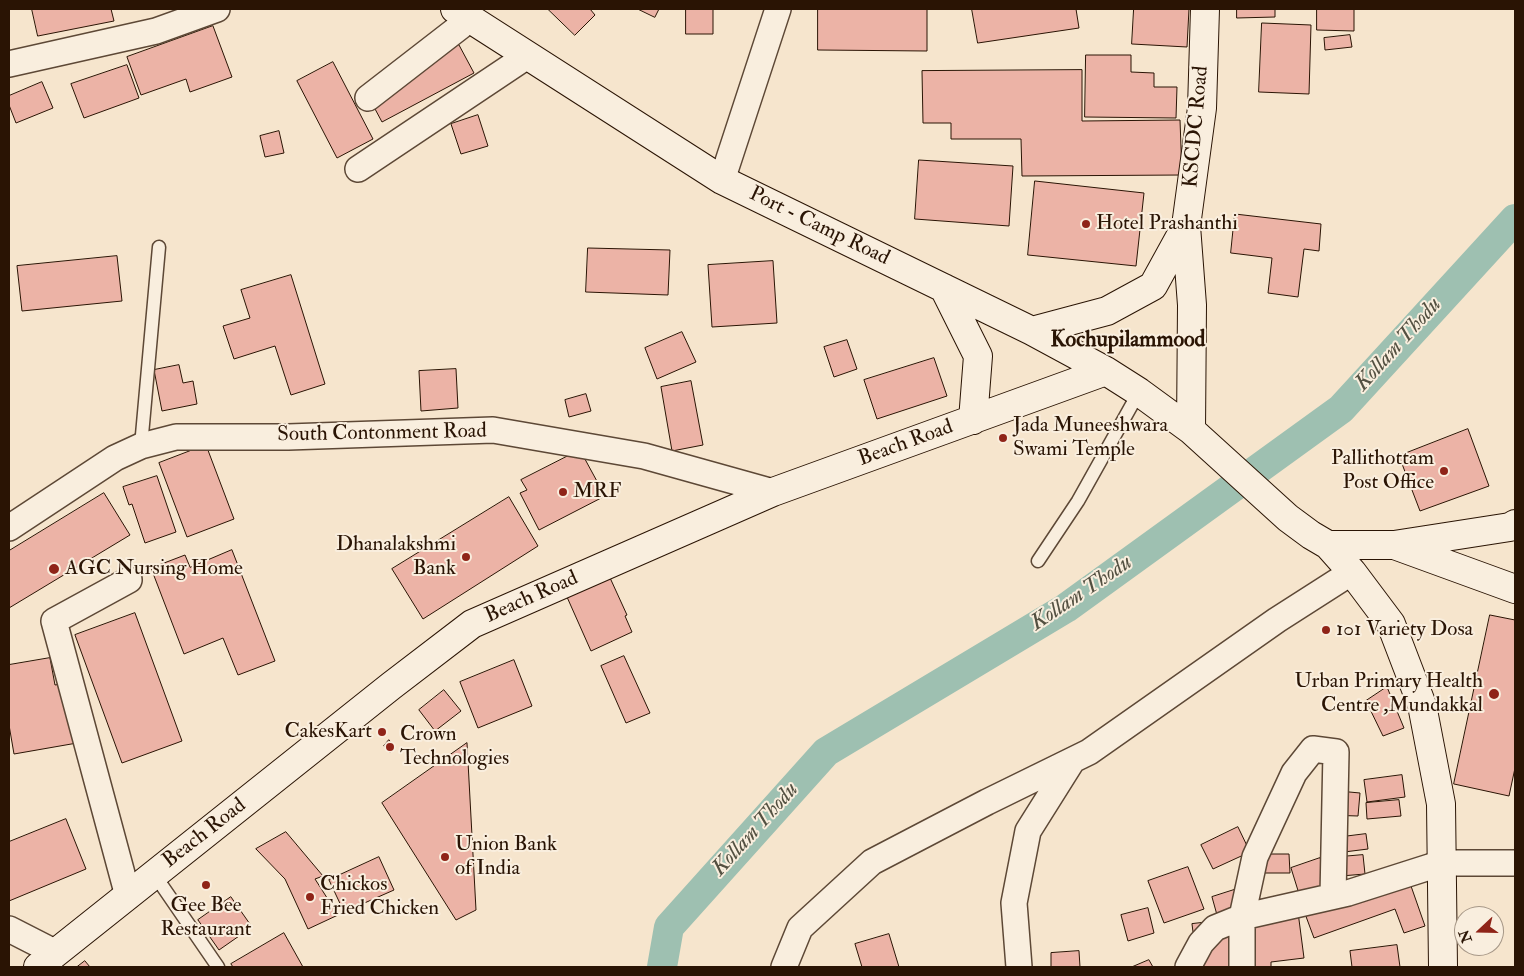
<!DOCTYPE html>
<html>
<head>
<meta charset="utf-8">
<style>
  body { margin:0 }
  #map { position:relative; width:1524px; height:976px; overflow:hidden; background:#f6e5cd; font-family:"IM FELL Double Pica",serif }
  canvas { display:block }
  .frame { position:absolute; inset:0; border:10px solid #2a1404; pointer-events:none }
  .north { position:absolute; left:1454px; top:906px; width:50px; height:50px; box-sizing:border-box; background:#f9eede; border:1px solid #a69787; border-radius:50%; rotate:249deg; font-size:14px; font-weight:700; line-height:20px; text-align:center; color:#2a1404 }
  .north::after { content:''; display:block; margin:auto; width:18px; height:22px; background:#8f2418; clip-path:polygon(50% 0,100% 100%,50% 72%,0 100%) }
</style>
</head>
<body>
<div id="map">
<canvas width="1524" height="976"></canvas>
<div class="frame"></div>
<div class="north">N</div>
</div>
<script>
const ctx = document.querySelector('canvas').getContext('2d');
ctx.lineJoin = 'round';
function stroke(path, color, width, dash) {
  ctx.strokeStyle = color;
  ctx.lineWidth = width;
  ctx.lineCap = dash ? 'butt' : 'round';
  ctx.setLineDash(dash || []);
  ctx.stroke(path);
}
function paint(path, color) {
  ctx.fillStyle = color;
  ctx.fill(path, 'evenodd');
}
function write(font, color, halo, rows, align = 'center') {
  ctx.font = font + ' "IM FELL Double Pica",serif';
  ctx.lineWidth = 4;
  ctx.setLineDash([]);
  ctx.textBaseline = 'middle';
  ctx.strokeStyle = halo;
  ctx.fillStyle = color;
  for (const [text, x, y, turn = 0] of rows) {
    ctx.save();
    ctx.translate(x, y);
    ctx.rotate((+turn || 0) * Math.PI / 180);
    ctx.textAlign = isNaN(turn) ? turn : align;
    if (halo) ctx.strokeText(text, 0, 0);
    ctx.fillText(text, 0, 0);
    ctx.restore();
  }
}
stroke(new Path2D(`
  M 662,967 L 669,927 L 826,752 L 1066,608 L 1341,409 L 1515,219`), '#9ec0b1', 30);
const building = new Path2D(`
  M 32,9 L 111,9 L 114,21 L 38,36 Z
  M 548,9 L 590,9 L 595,15 L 575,35 Z
  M 638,9 L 659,9 L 655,17 Z
  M 686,9 L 713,9 L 713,34 L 686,34 Z
  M 818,9 L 927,9 L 927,51 L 818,50 Z
  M 972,9 L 1076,9 L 1079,28 L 978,43 Z
  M 1134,9 L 1189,9 L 1187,47 L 1132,44 Z
  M 1237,9 L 1275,9 L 1275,17 L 1237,18 Z
  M 1317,9 L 1354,9 L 1354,31 L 1317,30 Z
  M 1262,23 L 1311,25 L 1309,94 L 1259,92 Z
  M 213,26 L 232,77 L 190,92 L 186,79 L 141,95 L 127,57 Z
  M 1350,35 L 1352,47 L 1325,50 L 1324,38 Z
  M 459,45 L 474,73 L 382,122 L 367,94 Z
  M 1086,55 L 1131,55 L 1131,72 L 1154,73 L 1154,87 L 1177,87 L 1176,118 L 1085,117 Z
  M 333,62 L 373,139 L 337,158 L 297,81 Z
  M 127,65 L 139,98 L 84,118 L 71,84 Z
  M 1082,70 L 1082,121 L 1180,120 L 1182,175 L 1022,176 L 1021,139 L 951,139 L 951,123 L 923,123 L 922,71 Z
  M 42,82 L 53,108 L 16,123 L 9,105 L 9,96 Z
  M 478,115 L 488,146 L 461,154 L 451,124 Z
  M 279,131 L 284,153 L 265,157 L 260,136 Z
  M 919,160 L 1013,166 L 1009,226 L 915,219 Z
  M 1035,181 L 1144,193 L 1136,266 L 1028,255 Z
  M 1235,214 L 1321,224 L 1319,251 L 1304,249 L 1298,297 L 1268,293 L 1272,258 L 1231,253 Z
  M 588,248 L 670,250 L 668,295 L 586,292 Z
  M 117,256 L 122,301 L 22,311 L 17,266 Z
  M 773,261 L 777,323 L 712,327 L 708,265 Z
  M 291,275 L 325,384 L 291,395 L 275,346 L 234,359 L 223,326 L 250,318 L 241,290 Z
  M 682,332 L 696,362 L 657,379 L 645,348 Z
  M 847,340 L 857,369 L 834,377 L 824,347 Z
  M 934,358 L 947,396 L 877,419 L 864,380 Z
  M 179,365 L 183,383 L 193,381 L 197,404 L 162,411 L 154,370 Z
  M 456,369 L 458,408 L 421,411 L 419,371 Z
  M 691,381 L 703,445 L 672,451 L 661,387 Z
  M 586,394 L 591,411 L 569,417 L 565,400 Z
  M 1468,429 L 1489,486 L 1420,511 L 1399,456 Z
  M 206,445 L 234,519 L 187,537 L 159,463 Z
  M 580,450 L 605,496 L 539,530 L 520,493 L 527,490 L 521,480 Z
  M 157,476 L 176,532 L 145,543 L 132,504 L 129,505 L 123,487 Z
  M 104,493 L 130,535 L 9,608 L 9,551 Z
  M 509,497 L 538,546 L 423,619 L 392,569 Z
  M 232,550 L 275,661 L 238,675 L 223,638 L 184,654 L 151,568 L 185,555 L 190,567 Z
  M 606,569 L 627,615 L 625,616 L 632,632 L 591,651 L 563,588 Z
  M 135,613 L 182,741 L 122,763 L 75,635 Z
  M 1490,615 L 1515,620 L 1515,768 L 1509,796 L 1454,784 Z
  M 624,656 L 650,713 L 626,723 L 601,666 Z
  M 50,658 L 55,685 L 66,683 L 77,743 L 14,754 L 9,725 L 9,665 Z
  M 514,660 L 532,706 L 478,728 L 460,682 Z
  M 1387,687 L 1404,728 L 1383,736 L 1366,701 Z
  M 444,690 L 461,711 L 435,731 L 419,710 Z
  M 389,740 L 395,748 L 390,753 L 384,746 Z
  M 467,743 L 476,910 L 456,920 L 382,803 Z
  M 1402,775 L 1405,797 L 1367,802 L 1364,780 Z
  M 1328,790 L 1360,793 L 1358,816 L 1327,815 Z
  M 1399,800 L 1401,816 L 1367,819 L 1366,803 Z
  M 66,819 L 86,869 L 9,901 L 9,842 Z
  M 1238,827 L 1250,852 L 1213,869 L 1201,845 Z
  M 286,832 L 323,876 L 315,879 L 338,915 L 308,929 L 285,879 L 256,849 Z
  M 1366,834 L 1368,849 L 1344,852 L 1342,837 Z
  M 1255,854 L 1289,854 L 1290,873 L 1255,873 Z
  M 1363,855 L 1365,874 L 1341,876 L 1340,857 Z
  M 379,857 L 394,890 L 344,912 L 329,880 Z
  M 1320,858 L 1330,887 L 1300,897 L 1291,868 Z
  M 1404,866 L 1425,926 L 1404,933 L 1395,909 L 1314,938 L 1301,903 Z
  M 1188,867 L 1204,909 L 1164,923 L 1148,881 Z
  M 1237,889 L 1243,907 L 1217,915 L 1212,897 Z
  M 231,897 L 252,927 L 219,950 L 198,920 Z
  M 1148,908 L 1154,933 L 1128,941 L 1121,915 Z
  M 1298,912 L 1304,958 L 1271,962 L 1271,967 L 1193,967 L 1197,963 L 1192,924 Z
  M 284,933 L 303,967 L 233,967 L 231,964 Z
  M 889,934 L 899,967 L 862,967 L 855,944 Z
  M 1397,945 L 1400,967 L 1352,967 L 1350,951 Z
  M 1079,951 L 1080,967 L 1051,967 L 1051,953 Z
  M 1149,960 L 1153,967 L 1132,967 Z
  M 85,961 L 90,967 L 77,967 Z`);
paint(building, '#ecb3a6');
stroke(building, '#2a1404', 1);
const lane = new Path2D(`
  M 141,446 L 159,247
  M 1038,561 L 1078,501 L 1139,392
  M 154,874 L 218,967`);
const street = new Path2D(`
  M 9,64 L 156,31 L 217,9
  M 368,98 L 470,19
  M 358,169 L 527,56
  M 722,180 L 778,9
  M 9,528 L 115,458 L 141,446 L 176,437 L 288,437 L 493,430 L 644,456 L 773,492
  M 128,896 L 54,621 L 129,580
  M 9,929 L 56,953
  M 784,967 L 800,928 L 872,862 L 987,802 L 1089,752 L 1277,620 L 1352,572
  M 1019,967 L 1014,903 L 1028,831 L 1072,761
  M 1188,967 L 1201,943 L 1215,928 L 1242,917 L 1255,857 L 1294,773 L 1313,749 L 1336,752 L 1333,896
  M 1242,967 L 1242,917 L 1348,893 L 1442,863 L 1515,863`);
const secondary = new Path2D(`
  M 455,9 L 722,180 L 1032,331 L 1106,371 L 1139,392 L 1191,430 L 1288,518 L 1311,535 L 1328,545 L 1394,545 L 1510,527 L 1515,524
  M 944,288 L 978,356 L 973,420
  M 1032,331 L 1107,311 L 1153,286 L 1186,226
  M 1191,430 L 1192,305 L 1186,226 L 1202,108 L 1205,9
  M 1328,545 L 1352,572 L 1391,624 L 1422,705 L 1441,804 L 1443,967
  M 1397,546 L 1515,589
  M 38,967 L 391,686 L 472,624 L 773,492 L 1106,371`);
stroke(lane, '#5d4836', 15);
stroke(street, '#5d4836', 28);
stroke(secondary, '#2a1404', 30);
stroke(lane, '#f9eede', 12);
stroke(street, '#f9eede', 25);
stroke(secondary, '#f9eede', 28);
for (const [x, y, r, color] of [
  [1086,224,5,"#8f2418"],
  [1003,438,5,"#8f2418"],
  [1444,471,5,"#8f2418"],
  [563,492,5,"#8f2418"],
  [466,557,5,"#8f2418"],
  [54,569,6,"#8f2418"],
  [1326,630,5,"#8f2418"],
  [1494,694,6,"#8f2418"],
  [382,732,5,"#8f2418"],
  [390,747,5,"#8f2418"],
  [445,857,5,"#8f2418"],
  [206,885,5,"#8f2418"],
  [310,897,5,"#8f2418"]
]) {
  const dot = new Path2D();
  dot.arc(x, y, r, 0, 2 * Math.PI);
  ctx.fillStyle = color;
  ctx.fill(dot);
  stroke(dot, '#f9eede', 2);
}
write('21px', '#2a1404', '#f9eede', [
  ["KSCDC Road",1197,127,-85],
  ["Port - Camp Road",819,227,26],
  ["South Contonment Road",382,434,-1],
  ["Beach Road",906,444,-20],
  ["Beach Road",532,598,-24],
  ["Beach Road",205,834,-38]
]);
write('21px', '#2a1404', '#f9eede', [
  ["Hotel Prashanthi",1096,224],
  ["Jada Muneeshwara",1013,426],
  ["Swami Temple",1013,450],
  ["Pallithottam",1434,459,"right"],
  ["Post Office",1434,483,"right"],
  ["MRF",573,492],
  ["Dhanalakshmi",456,545,"right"],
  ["Bank",456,569,"right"],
  ["AGC Nursing Home",65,569],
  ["101 Variety Dosa",1336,630],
  ["Urban Primary Health",1483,682,"right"],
  ["Centre ,Mundakkal",1483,706,"right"],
  ["CakesKart",372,732,"right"],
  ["Crown",400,735],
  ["Technologies",400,759],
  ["Union Bank",455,845],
  ["of India",455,869],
  ["Chickos",320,885],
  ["Fried Chicken",320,909],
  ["Gee Bee",206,906,"center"],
  ["Restaurant",206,930,"center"]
], 'left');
write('bold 22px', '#2a1404', '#f9eede', [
  ["Kochupilammood",1128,341]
]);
write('italic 22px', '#535041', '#f9eede', [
  ["Kollam Thodu",1399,345,-48],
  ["Kollam Thodu",1082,594,-34],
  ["Kollam Thodu",756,830,-48]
]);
</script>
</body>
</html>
